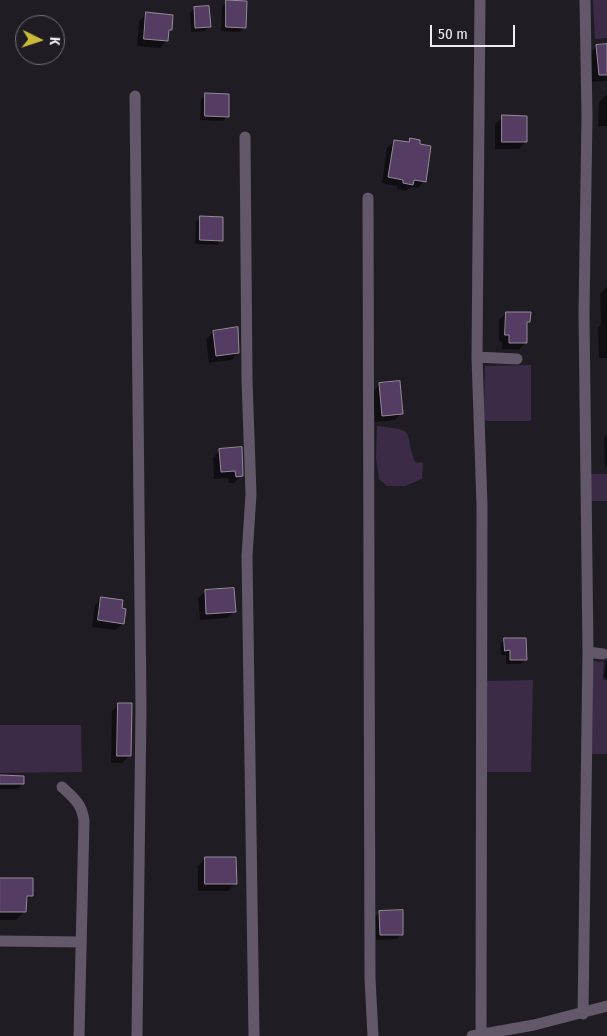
<!DOCTYPE html>
<html>
<head>
<meta charset="utf-8">
<style>
  body { margin:0 }
  #map { position:relative; width:607px; height:1036px; overflow:hidden; background:#201c24; font-family:"Fira Sans Condensed",sans-serif }
  canvas { display:block }
  .north { position:absolute; left:15px; top:15px; width:50px; height:50px; box-sizing:border-box; background:#201c24; border:1px solid #737076; border-radius:50%; rotate:94deg; font-size:14px; font-weight:700; line-height:20px; text-align:center; color:#f0edf2 }
  .north::after { content:''; display:block; margin:auto; width:18px; height:22px; background:#caba3a; clip-path:polygon(50% 0,100% 100%,50% 72%,0 100%) }
  .scale { position:absolute; left:430px; top:25px; width:85px; height:22px; box-sizing:border-box; border:2px solid #f0edf2; border-top:0; padding-left:6px; font-size:15px; line-height:18px; white-space:nowrap; color:#f0edf2; -webkit-text-stroke:4px #201c24; paint-order:stroke }
</style>
</head>
<body>
<div id="map">
<canvas width="607" height="1036"></canvas>
<div class="north">K</div>
<div class="scale">50 m</div>
</div>
<script>
const ctx = document.querySelector('canvas').getContext('2d');
ctx.lineJoin = 'round';
function paint(path, color) {
  ctx.fillStyle = color;
  ctx.fill(path, 'evenodd');
}
function stroke(path, color, width, dash) {
  ctx.strokeStyle = color;
  ctx.lineWidth = width;
  ctx.lineCap = dash ? 'butt' : 'round';
  ctx.setLineDash(dash || []);
  ctx.stroke(path);
}
paint(new Path2D(`
  M 593,0 L 607,0 L 607,38 L 595,39 Z
  M 531,365 L 531,421 L 484,421 L 485,366 Z
  M 377,426 C 419,431 403,430 415,462 L 423,463 L 422,479 L 405,486 L 387,486 L 379,479 L 376,458 Z
  M 589,474 L 607,474 L 607,501 L 589,501 Z
  M 593,661 L 604,662 L 603,677 L 607,678 L 607,754 L 592,754 Z
  M 533,680 L 531,772 L 487,772 L 485,681 Z
  M 0,725 L 81,725 L 82,772 L 0,773 Z`), '#3c2b47');
paint(new Path2D(`
  M 227,2 L 245,27 L 240,32 L 221,31 L 222,6 Z
  M 194,8 L 210,26 L 205,31 L 191,32 L 190,13 Z
  M 146,14 L 171,30 L 168,33 L 167,40 L 160,48 L 137,46 L 139,21 Z
  M 607,45 L 607,81 L 592,82 L 590,53 L 597,46 Z
  M 607,94 L 607,126 L 598,126 L 599,102 Z
  M 206,95 L 228,116 L 223,121 L 200,120 L 201,99 Z
  M 503,117 L 526,141 L 519,149 L 495,149 L 495,124 Z
  M 410,140 L 424,181 L 418,188 L 410,187 L 406,191 L 397,189 L 397,186 L 382,183 L 387,148 L 394,141 L 407,143 Z
  M 200,218 L 222,240 L 217,245 L 195,244 L 196,222 Z
  M 607,287 L 607,358 L 599,358 L 598,327 L 601,324 L 600,294 Z
  M 506,313 L 529,322 L 526,325 L 526,342 L 519,350 L 502,349 L 502,342 L 499,341 L 499,320 Z
  M 213,332 L 238,353 L 231,360 L 209,363 L 206,339 Z
  M 380,384 L 402,413 L 395,420 L 375,422 L 373,391 Z
  M 607,435 L 607,466 L 605,467 L 604,438 Z
  M 220,450 L 242,475 L 234,483 L 229,483 L 228,478 L 214,479 L 213,458 Z
  M 206,591 L 235,611 L 227,618 L 200,620 L 198,598 Z
  M 102,598 L 121,609 L 123,623 L 116,630 L 92,627 L 95,605 Z
  M 505,639 L 525,659 L 521,664 L 506,664 L 506,655 L 501,655 L 500,644 Z
  M 607,661 L 607,680 L 603,680 L 606,662 Z
  M 119,704 L 129,756 L 122,763 L 111,763 L 112,711 Z
  M 0,777 L 22,784 L 18,789 L 0,789 Z
  M 205,858 L 235,883 L 228,891 L 198,891 L 198,866 Z
  M 0,879 L 31,896 L 25,902 L 25,911 L 16,920 L 0,920 Z
  M 380,912 L 402,934 L 397,939 L 376,940 L 375,917 Z`), '#0007');
const building = new Path2D(`
  M 226,0 L 247,1 L 246,28 L 226,27 Z
  M 209,6 L 211,27 L 195,28 L 194,7 Z
  M 146,12 L 173,15 L 172,30 L 169,30 L 168,41 L 144,39 Z
  M 607,44 L 607,75 L 599,75 L 596,45 Z
  M 205,93 L 229,94 L 229,117 L 205,116 Z
  M 502,115 L 527,116 L 527,142 L 502,142 Z
  M 410,138 L 420,140 L 420,144 L 431,146 L 426,182 L 414,180 L 413,185 L 403,183 L 403,180 L 388,177 L 394,140 L 409,142 Z
  M 200,216 L 223,217 L 223,241 L 200,240 Z
  M 506,312 L 531,312 L 530,322 L 527,322 L 527,343 L 509,343 L 509,335 L 505,335 Z
  M 238,327 L 239,353 L 216,356 L 213,331 Z
  M 400,381 L 403,414 L 382,416 L 379,383 Z
  M 242,447 L 243,476 L 236,477 L 235,471 L 221,472 L 219,449 Z
  M 234,588 L 236,612 L 206,614 L 205,590 Z
  M 101,597 L 123,600 L 122,608 L 126,609 L 124,624 L 98,620 Z
  M 504,638 L 526,638 L 527,660 L 510,660 L 510,650 L 505,651 Z
  M 118,703 L 132,703 L 131,756 L 117,756 Z
  M 0,775 L 24,776 L 24,784 L 0,784 Z
  M 205,857 L 236,857 L 237,884 L 205,884 Z
  M 0,878 L 33,878 L 33,896 L 27,896 L 26,912 L 0,912 Z
  M 403,910 L 403,935 L 380,935 L 379,911 Z`);
paint(building, '#543c63');
stroke(building, '#928c96', 1);
stroke(new Path2D(`
  M 480,0 L 477,357 L 482,505 L 481,1035
  M 135,96 L 141,709 L 137,1036
  M 245,137 L 247,380 L 251,494 L 247,556 L 254,1036
  M 368,198 L 370,978 L 373,1036
  M 477,357 L 517,359
  M 588,652 L 603,654
  M 62,787 C 74,798 82,804 84,821 L 79,1036
  M 0,941 L 81,942
  M 583,1014 L 588,652 L 584,313 L 587,116 L 585,0
  M 472,1036 L 534,1025 L 607,1006`), '#625869', 11);
</script>
</body>
</html>
